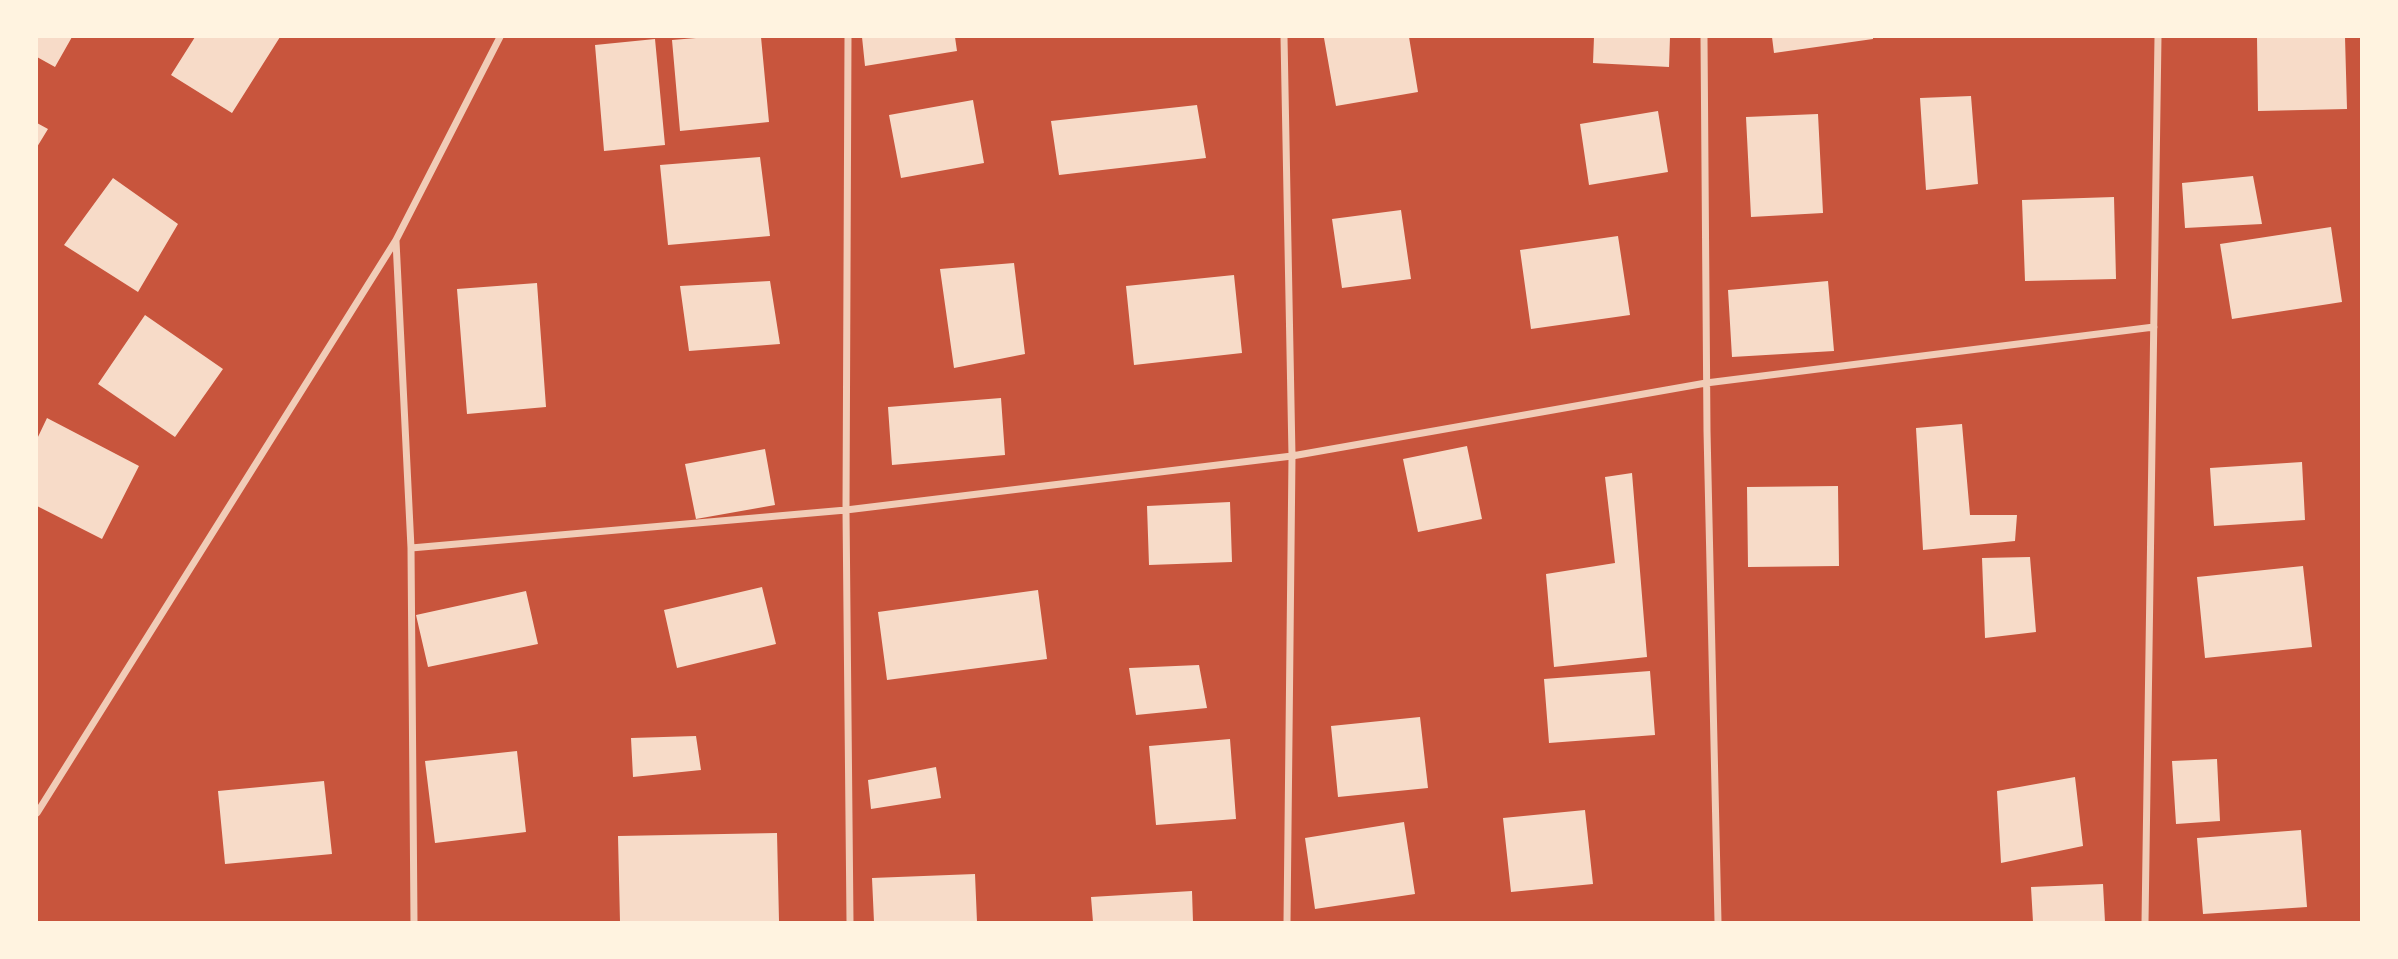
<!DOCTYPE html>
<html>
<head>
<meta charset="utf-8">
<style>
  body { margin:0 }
  #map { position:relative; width:2398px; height:959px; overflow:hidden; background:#c8553d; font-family:Manrope,sans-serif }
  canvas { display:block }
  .frame { position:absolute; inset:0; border:38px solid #fff3e0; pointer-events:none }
</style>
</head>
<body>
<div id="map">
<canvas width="2398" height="959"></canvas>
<div class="frame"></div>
</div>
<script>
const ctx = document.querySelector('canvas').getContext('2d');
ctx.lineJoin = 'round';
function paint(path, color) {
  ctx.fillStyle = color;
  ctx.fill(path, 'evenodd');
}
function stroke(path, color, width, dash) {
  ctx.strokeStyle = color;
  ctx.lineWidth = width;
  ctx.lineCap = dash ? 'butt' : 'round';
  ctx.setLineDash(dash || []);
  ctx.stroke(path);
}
paint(new Path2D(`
  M 37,37 L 72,37 L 55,67 L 37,57 Z
  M 195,37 L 280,37 L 232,113 L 171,75 Z
  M 708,37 L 761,37 L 769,122 L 680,131 L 672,40 Z
  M 862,37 L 955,37 L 957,51 L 865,66 Z
  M 1333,37 L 1409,37 L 1418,92 L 1336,106 L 1324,38 Z
  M 1594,37 L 1670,37 L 1669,67 L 1593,63 Z
  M 1772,37 L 1873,37 L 1873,39 L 1774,53 Z
  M 2257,37 L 2345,37 L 2347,109 L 2258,111 Z
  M 655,39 L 665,145 L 604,151 L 595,45 Z
  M 1971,96 L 1978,184 L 1926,190 L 1920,98 Z
  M 973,100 L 984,163 L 901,178 L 889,115 Z
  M 1197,105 L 1206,158 L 1059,175 L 1051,121 Z
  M 1658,111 L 1668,172 L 1589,185 L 1580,124 Z
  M 1818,114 L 1823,213 L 1751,217 L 1746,117 Z
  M 37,123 L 48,129 L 37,147 Z
  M 760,157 L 770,236 L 668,245 L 660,165 Z
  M 2253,176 L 2262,224 L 2185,228 L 2182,183 Z
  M 113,178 L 178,224 L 138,292 L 64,245 Z
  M 2114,197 L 2116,279 L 2025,281 L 2022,200 Z
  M 1401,210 L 1411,279 L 1342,288 L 1332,219 Z
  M 2331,227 L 2342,302 L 2232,319 L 2220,244 Z
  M 1618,236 L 1630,315 L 1531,329 L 1520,250 Z
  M 1014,263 L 1025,354 L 954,368 L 940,269 Z
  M 1234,275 L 1242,353 L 1134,365 L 1126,286 Z
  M 770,281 L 780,344 L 689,351 L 680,286 Z
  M 1828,281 L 1834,351 L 1732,357 L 1728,290 Z
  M 537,283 L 546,407 L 467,414 L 457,289 Z
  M 145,315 L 223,369 L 175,437 L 98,384 Z
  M 1001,398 L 1005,455 L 892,465 L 888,407 Z
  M 47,418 L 139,466 L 102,539 L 37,506 L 37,439 Z
  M 1962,424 L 1970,515 L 2017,515 L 2015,541 L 1923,550 L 1916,428 Z
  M 1467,446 L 1482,519 L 1418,532 L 1403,459 Z
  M 765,449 L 775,505 L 696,519 L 685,464 Z
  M 2302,462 L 2305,520 L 2214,526 L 2210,468 Z
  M 1632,473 L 1647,657 L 1554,667 L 1546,574 L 1615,563 L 1605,477 Z
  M 1838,486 L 1839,566 L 1748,567 L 1747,487 Z
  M 1230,502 L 1232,562 L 1149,565 L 1147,506 Z
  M 2030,557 L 2036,632 L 1985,638 L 1982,558 Z
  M 2303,566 L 2312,647 L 2205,658 L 2197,577 Z
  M 762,587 L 776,644 L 677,668 L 664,610 Z
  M 1038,590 L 1047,659 L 887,680 L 878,612 Z
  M 526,591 L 538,644 L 428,667 L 416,615 Z
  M 1199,665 L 1207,708 L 1136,715 L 1129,668 Z
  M 1650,671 L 1655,735 L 1549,743 L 1544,679 Z
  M 1420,717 L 1428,788 L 1338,797 L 1331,726 Z
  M 696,736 L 701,770 L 633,777 L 631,738 Z
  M 1230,739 L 1236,819 L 1156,825 L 1149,746 Z
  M 517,751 L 526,832 L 435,843 L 425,761 Z
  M 2217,759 L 2220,821 L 2176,824 L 2172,761 Z
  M 936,767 L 941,798 L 871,809 L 868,780 Z
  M 2075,777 L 2083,846 L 2001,863 L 1997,791 Z
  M 324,781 L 332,854 L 225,864 L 218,791 Z
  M 1585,810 L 1593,884 L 1511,892 L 1503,818 Z
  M 1404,822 L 1415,894 L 1315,909 L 1305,838 Z
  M 2301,830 L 2307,907 L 2203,914 L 2197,838 Z
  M 777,833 L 779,921 L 620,922 L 618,836 Z
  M 975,874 L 977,922 L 874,922 L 872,878 Z
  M 2103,884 L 2105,922 L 2033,922 L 2031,887 Z
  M 1192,891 L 1193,922 L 1093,922 L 1091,897 Z`), '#f7dbc8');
stroke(new Path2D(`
  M 848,37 L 846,510 L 850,922
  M 1284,37 L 1292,456 L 1287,922
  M 1704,37 L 1707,431 L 1718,922
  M 396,241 L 411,548 L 414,922
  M 411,548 L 846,510 L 1292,456 L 1706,383 L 2154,327
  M 37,813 L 396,240 L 500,37
  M 2145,922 L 2158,37`), '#f1ccb7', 7);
</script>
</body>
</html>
